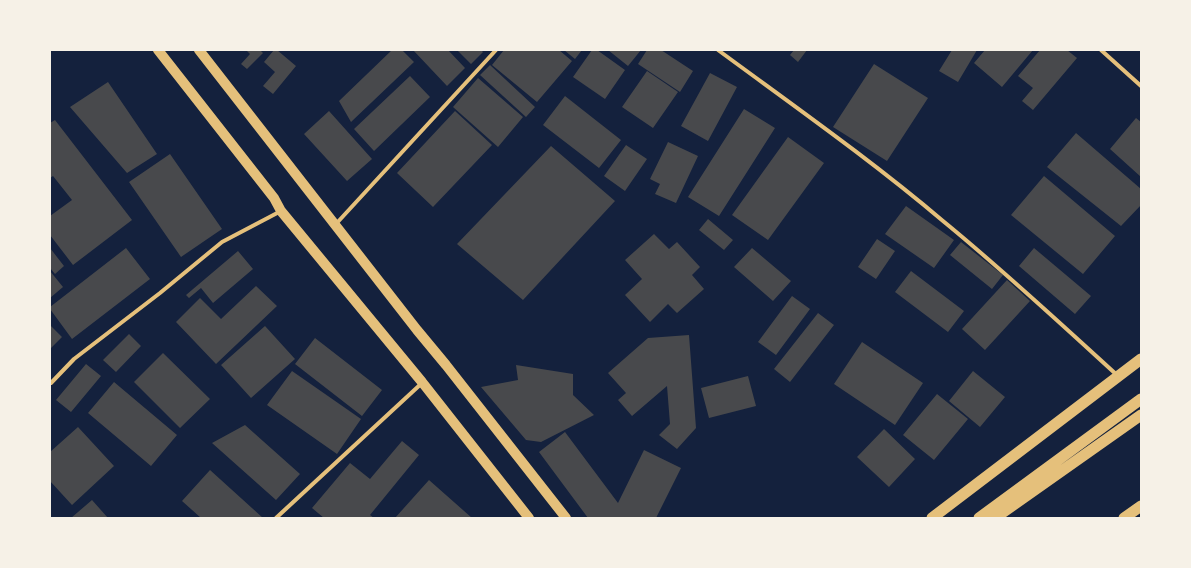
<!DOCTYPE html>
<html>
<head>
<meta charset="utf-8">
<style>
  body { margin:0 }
  #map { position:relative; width:1191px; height:568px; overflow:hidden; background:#14213d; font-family:"Open Sans",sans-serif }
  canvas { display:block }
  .frame { position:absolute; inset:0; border:51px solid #f6f1e7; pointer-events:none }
</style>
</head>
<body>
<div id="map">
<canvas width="1191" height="568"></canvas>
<div class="frame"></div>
</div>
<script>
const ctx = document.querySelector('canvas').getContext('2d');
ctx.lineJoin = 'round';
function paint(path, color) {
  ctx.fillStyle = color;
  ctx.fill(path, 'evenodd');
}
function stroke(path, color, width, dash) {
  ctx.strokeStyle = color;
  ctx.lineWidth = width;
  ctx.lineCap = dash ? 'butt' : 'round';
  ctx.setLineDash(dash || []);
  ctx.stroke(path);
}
paint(new Path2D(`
  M 246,50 L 260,50 L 263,53 L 247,69 L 241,64 L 250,54 Z
  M 274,50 L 277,50 L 296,66 L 273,94 L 263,86 L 275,72 L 264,62 Z
  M 392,50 L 402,50 L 414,62 L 351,122 L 339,101 Z
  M 413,50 L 448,50 L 465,68 L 447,86 Z
  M 457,50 L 481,50 L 483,52 L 471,64 Z
  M 504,50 L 559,50 L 572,61 L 537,102 L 492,65 Z
  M 564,50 L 582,50 L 575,59 Z
  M 592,50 L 597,50 L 625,70 L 605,99 L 573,77 Z
  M 608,50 L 641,50 L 628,66 Z
  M 647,50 L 661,50 L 693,71 L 680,92 L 638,64 Z
  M 794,50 L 807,50 L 798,62 L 790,55 Z
  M 952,50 L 977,50 L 958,82 L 939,71 Z
  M 985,50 L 1033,50 L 1002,87 L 974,63 Z
  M 1040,50 L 1067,50 L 1077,58 L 1033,110 L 1022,101 L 1033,88 L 1018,76 Z
  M 874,64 L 928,98 L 887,161 L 833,127 Z
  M 490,65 L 535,107 L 526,117 L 480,75 Z
  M 647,71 L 678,92 L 653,128 L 622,107 Z
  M 710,73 L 737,87 L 708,141 L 681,126 Z
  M 410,76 L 430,97 L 374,151 L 354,129 Z
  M 478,78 L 523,117 L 498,147 L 453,107 Z
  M 108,82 L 157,154 L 127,173 L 70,107 Z
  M 565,96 L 621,140 L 599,168 L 543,125 Z
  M 744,109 L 775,128 L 719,216 L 688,197 Z
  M 329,111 L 372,159 L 347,181 L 304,134 Z
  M 455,111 L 492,145 L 433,207 L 397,173 Z
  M 1136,118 L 1141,122 L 1141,177 L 1110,149 Z
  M 55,120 L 132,220 L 73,265 L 50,235 L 50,216 L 72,200 L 53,176 L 50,178 L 50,123 Z
  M 1076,133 L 1141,189 L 1141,205 L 1121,226 L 1047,167 Z
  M 788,137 L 824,163 L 768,240 L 732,215 Z
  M 668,142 L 698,156 L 676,203 L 655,194 L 660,184 L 650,179 Z
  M 626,145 L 647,159 L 625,191 L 604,176 Z
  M 551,146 L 615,201 L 523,300 L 457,244 Z
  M 170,154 L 222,229 L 181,257 L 129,182 Z
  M 1044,176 L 1115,236 L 1083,274 L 1011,215 Z
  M 906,206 L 954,240 L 934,268 L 885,234 Z
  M 708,219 L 733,240 L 724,250 L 699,230 Z
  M 654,234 L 669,249 L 677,242 L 700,267 L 692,275 L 704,289 L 677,313 L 668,304 L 650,322 L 625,295 L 642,279 L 625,260 Z
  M 877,239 L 895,251 L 876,279 L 858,267 Z
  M 961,242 L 1003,275 L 992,289 L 950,255 Z
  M 50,248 L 64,266 L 55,274 L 50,268 Z
  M 126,248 L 150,279 L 72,339 L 50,309 L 50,307 Z
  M 752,248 L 791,281 L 773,301 L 734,267 Z
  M 1034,248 L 1091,296 L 1075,314 L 1019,266 Z
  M 238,251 L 253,269 L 213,303 L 201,288 L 189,298 L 186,295 Z
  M 50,271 L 63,287 L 50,298 Z
  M 911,271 L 964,311 L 948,332 L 895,292 Z
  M 1007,280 L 1030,301 L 985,350 L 962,329 Z
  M 256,286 L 277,306 L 216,364 L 176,322 L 200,298 L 221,319 Z
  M 792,296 L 810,309 L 776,355 L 758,342 Z
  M 818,313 L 834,325 L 790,382 L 774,369 Z
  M 50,325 L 62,337 L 50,349 Z
  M 265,326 L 295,359 L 251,398 L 221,365 Z
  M 129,334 L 141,346 L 116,372 L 103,360 Z
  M 689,335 L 696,428 L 677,449 L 659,435 L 670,424 L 667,386 L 632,416 L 618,400 L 626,393 L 608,373 L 648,338 Z
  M 315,338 L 382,390 L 362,416 L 295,364 Z
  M 862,342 L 923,383 L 895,425 L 834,384 Z
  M 163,353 L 210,399 L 180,428 L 134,382 Z
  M 86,364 L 101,376 L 71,412 L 56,400 Z
  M 516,365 L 573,374 L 573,395 L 594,415 L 541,442 L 526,440 L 481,387 L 518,380 Z
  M 292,371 L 361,419 L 337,454 L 267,405 Z
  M 973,371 L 1005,397 L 980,427 L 949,401 Z
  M 748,376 L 756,406 L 709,418 L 701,388 Z
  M 114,382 L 177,435 L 151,466 L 88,413 Z
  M 937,394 L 968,419 L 934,460 L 903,435 Z
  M 245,425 L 300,474 L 276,500 L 212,443 Z
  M 78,427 L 114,466 L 72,505 L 50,481 L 50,452 Z
  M 884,429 L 915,459 L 889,487 L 857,457 Z
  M 565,432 L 618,503 L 644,450 L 681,468 L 656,518 L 588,518 L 539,452 Z
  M 402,441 L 419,455 L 370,515 L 374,518 L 324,518 L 312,508 L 350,463 L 370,479 Z
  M 210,470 L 263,518 L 201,518 L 182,501 Z
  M 429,480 L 472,518 L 395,518 Z
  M 92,500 L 108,518 L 71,518 Z`), '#48494c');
stroke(new Path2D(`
  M 718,50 C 794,106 871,160 943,221 C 1003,270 1060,323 1118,376
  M 1101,50 L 1141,86
  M 335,225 L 496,50
  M 50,383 L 51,383 L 74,359 L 160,293 L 222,242 L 281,211
  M 276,518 L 422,383`), '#e5c07b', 4);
stroke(new Path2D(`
  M 158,50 L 274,198 L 281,211 L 422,382 L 529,518
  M 199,50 L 417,330 L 446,365 L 566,518`), '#e5c07b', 10);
stroke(new Path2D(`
  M 932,518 L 1141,359
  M 979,518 L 1141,399
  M 995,518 L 1141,415
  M 1124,518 L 1141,506`), '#e5c07b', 11);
</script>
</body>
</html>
